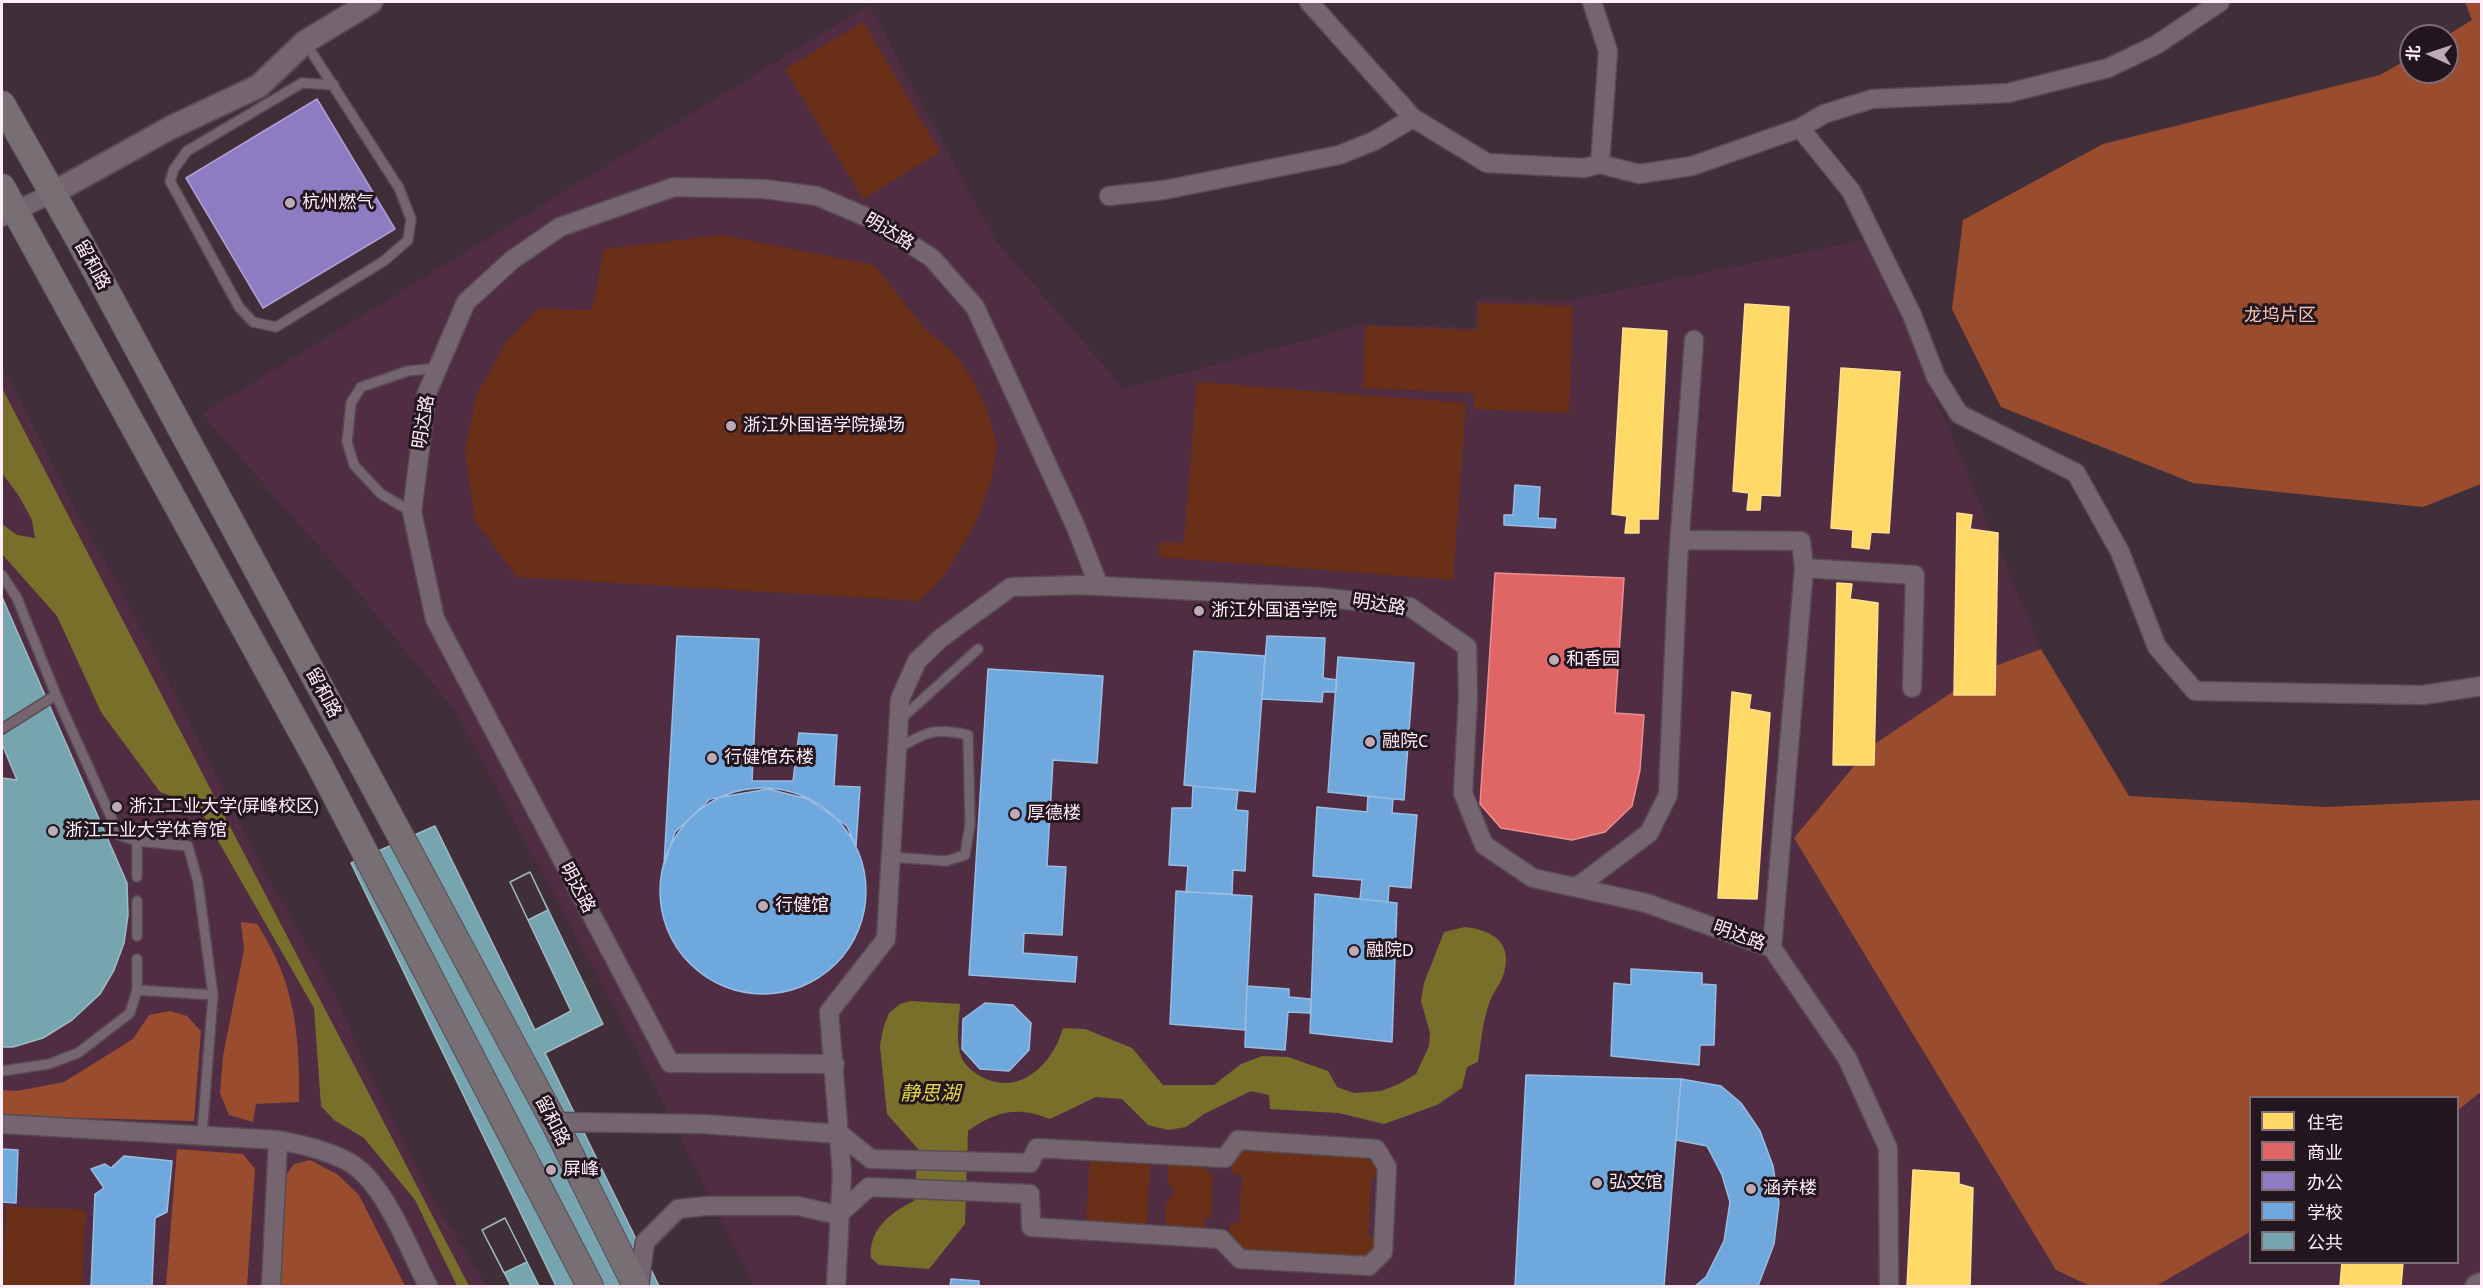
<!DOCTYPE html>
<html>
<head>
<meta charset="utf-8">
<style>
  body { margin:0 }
  #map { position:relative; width:2483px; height:1288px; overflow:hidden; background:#402e39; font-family:"PT Sans","Noto Sans SC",sans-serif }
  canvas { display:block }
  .frame { position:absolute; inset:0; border:3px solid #ffeef7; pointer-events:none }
  .legend { position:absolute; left:2249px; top:1096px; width:210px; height:168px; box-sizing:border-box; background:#24161e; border:2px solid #7c6c75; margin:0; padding:8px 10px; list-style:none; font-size:18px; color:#ffeef7 }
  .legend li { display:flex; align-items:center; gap:12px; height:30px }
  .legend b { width:30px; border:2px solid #7c6c75 }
  .north { position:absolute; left:2399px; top:24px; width:60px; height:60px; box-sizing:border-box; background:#24161e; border:2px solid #7c6c75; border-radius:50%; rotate:273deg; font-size:16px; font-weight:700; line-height:24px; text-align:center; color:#ffeef7 }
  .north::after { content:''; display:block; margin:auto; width:21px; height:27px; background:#bcabb4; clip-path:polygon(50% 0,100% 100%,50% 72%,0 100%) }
</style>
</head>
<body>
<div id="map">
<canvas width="2483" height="1288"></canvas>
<div class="frame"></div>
<ul class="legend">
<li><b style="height:16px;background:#ffd966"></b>住宅</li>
<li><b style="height:16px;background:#e06666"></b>商业</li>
<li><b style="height:16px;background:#8e7cc3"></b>办公</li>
<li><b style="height:16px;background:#6fa8dc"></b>学校</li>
<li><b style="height:16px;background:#76a5af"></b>公共</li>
</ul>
<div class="north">北</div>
</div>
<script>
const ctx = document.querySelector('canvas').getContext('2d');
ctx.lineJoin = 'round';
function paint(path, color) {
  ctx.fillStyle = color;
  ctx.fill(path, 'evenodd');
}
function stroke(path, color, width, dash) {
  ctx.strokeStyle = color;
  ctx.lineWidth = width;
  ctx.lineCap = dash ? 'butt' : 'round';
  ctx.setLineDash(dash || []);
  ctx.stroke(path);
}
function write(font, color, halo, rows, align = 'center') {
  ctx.font = font + ' "PT Sans","Noto Sans SC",sans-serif';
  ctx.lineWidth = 6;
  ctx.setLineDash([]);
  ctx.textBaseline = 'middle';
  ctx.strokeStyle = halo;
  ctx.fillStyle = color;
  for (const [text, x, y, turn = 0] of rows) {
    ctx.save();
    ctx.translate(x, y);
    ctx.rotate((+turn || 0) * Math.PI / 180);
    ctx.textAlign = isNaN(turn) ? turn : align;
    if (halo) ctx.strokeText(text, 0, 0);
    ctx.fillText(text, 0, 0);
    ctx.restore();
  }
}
paint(new Path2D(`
  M 869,5 L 996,241 L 1124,389 L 1366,324 L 1475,328 L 1476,299 L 1572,300 L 1869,239 L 2041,649 L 1987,669 L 1794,839 L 2056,1270 L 2090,1286 L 753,1286 L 642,1059 L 456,712 L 342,573 L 202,414 Z
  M 2,365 L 75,510 L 123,593 L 268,878 L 334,992 L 362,1057 L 436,1205 L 487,1286 L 2,1286 Z
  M 2481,1092 L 2481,1286 L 2156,1286 L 2250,1232 L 2250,1262 L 2458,1262 L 2458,1110 Z`), '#502d43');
paint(new Path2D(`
  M 863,22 L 940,152 L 863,199 L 785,69 Z
  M 722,235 L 874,265 L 925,329 L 955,354 L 972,379 L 986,407 L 997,444 L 991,482 L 975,524 L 943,577 L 919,601 L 517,577 L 475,521 L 465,450 L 477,394 L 507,341 L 538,309 L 592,310 L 604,249 Z
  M 1478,303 L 1573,306 L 1569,413 L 1474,409 L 1474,393 L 1363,388 L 1365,326 L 1477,330 Z
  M 1197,382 L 1466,403 L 1453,580 L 1158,557 L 1160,542 L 1184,543 Z
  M 1240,1148 L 1371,1156 L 1380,1167 L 1379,1178 L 1372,1177 L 1368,1235 L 1377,1236 L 1374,1249 L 1369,1255 L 1362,1257 L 1237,1249 L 1229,1237 L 1230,1223 L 1239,1223 L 1242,1174 L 1232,1175 L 1232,1160 Z
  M 1090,1158 L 1150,1163 L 1147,1225 L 1086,1221 Z
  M 1169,1161 L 1207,1165 L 1206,1173 L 1213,1174 L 1211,1217 L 1204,1219 L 1204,1228 L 1165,1227 L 1166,1204 L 1174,1192 L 1167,1179 Z
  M 6,1206 L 86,1210 L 82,1286 L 2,1286 Z`), '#693017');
paint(new Path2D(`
  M 2465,2 L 2482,2 L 2481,484 L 2423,507 L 2193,483 L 2001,407 L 1952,309 L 1963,220 L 2103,144 L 2380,75 L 2411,57 L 2411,72 L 2447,72 L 2446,36 L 2472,20 Z
  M 2041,649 L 2129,796 L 2324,807 L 2481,800 L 2481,1092 L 2458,1110 L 2458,1098 L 2250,1098 L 2250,1232 L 2156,1286 L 2090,1286 L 2056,1270 L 1794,838 L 1870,747 L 1987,669 Z
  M 241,922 L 257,924 C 295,982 300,1034 299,1102 L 256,1104 L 253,1122 L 229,1115 L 220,1093 L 223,1056 L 244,950 Z
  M 170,1011 L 187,1016 L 201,1031 L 194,1121 L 2,1116 L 2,1090 L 17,1091 L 64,1082 L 133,1039 L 149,1015 Z
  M 177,1149 L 243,1154 L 255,1169 L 247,1286 L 166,1286 Z
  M 310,1160 L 337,1174 L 359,1195 L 405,1286 L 278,1286 L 283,1179 L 294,1164 Z`), '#994d2e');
paint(new Path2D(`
  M 2,388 L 469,1286 L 457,1286 L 415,1200 L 364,1138 L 334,1120 L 321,1106 L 314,1008 L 198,806 L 160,792 L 101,712 L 57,616 L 2,554 L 2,524 L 17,535 L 35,538 L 32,520 L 19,496 L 2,473 Z
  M 1465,927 C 1494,930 1514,944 1503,976 C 1500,985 1493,992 1490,1001 C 1483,1019 1481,1042 1478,1062 L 1467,1067 L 1462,1088 L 1437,1105 L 1384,1124 L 1339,1113 L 1270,1109 L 1269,1095 L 1251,1091 L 1204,1114 L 1186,1127 L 1168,1130 L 1148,1125 L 1122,1099 L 1096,1097 L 1050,1119 C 1017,1106 996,1111 968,1131 L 965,1224 L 929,1269 L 879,1265 L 871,1258 C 868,1230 891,1212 914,1201 L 918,1149 L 887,1114 L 880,1046 L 883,1029 L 889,1013 L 900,1004 L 911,1001 L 960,1004 C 959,1021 955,1042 962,1059 C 967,1068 977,1075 986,1079 C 1023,1095 1054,1061 1063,1028 L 1085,1029 L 1132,1048 L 1163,1085 L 1214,1085 L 1241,1064 L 1262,1056 L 1288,1057 L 1328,1071 L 1337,1087 L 1354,1093 L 1381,1091 L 1399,1084 L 1416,1074 L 1429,1046 L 1430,1033 L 1421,1001 L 1424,983 L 1444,932 Z`), '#78702a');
const homes = new Path2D(`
  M 1745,304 L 1789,307 L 1780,496 L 1761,495 L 1760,510 L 1747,510 L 1749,493 L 1733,491 Z
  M 1623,328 L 1667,331 L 1658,519 L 1639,519 L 1639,533 L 1625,533 L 1627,516 L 1612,514 Z
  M 1841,368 L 1900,372 L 1889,533 L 1871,532 L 1869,549 L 1852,547 L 1853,530 L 1831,528 Z
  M 1957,513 L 1972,515 L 1970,529 L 1998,533 L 1995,695 L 1954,695 Z
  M 1837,583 L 1852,584 L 1850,599 L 1878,603 L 1874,765 L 1833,765 Z
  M 1732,692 L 1751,695 L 1749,709 L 1770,713 L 1757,899 L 1718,898 Z
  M 1913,1170 L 1959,1173 L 1959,1184 L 1973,1188 L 1970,1286 L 1907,1286 Z
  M 2342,1262 L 2403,1262 L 2401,1286 L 2340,1286 Z`);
paint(homes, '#ffd966');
stroke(homes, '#ffdf92', 1.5);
const shops = new Path2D(`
  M 1495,573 L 1624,578 L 1615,713 L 1644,715 L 1640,770 L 1632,806 L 1605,832 L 1572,840 L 1501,828 L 1480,804 Z`);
paint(shops, '#e06666');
stroke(shops, '#e98f92', 1.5);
const offices = new Path2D(`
  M 317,99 L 395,229 L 263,308 L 186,178 Z`);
paint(offices, '#8e7cc3');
stroke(offices, '#b09ed3', 1.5);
const schools = new Path2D(`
  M 1515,485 L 1540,487 L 1538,518 L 1556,519 L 1555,528 L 1504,525 L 1504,515 L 1513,515 Z
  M 677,636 L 759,639 L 752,781 L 793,781 L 799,733 L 837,735 L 834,786 L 860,787 L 856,846 L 847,826 L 808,799 L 768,789 L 710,799 L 675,832 L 664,865 Z
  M 1267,636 L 1325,638 L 1323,678 L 1337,680 L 1336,692 L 1323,692 L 1322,702 L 1262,699 Z
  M 1194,651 L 1265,656 L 1255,792 L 1184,785 Z
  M 1338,657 L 1414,663 L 1404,800 L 1328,792 Z
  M 988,669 L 1103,676 L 1097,763 L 1053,760 L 1047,866 L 1066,867 L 1062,935 L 1024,933 L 1023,953 L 1077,957 L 1075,982 L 969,975 Z
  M 1193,786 L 1238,790 L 1236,810 L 1248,811 L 1245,871 L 1233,870 L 1232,894 L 1186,892 L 1188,866 L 1169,865 L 1172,808 L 1192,808 Z
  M660 891a103 103 0 1 1 206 0a103 103 0 1 1-206 0Z
  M 1368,796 L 1393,799 L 1392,813 L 1417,815 L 1411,888 L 1389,886 L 1388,902 L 1360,899 L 1362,880 L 1313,876 L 1317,807 L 1367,812 Z
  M 1176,891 L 1252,896 L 1245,1030 L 1170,1024 Z
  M 1315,894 L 1397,903 L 1392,1042 L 1310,1033 Z
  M 1631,969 L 1702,973 L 1702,984 L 1716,985 L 1714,1045 L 1700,1045 L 1699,1065 L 1611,1056 L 1614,983 L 1631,985 Z
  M 1247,986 L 1289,989 L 1289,997 L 1311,999 L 1310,1013 L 1288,1012 L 1285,1050 L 1245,1047 Z
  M 985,1003 L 1013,1005 L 1031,1023 L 1029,1050 L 1009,1071 L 980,1069 L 962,1049 L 963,1019 Z
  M 1526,1075 L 1681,1079 L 1664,1286 L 1515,1286 Z
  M 1681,1079 L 1721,1086 L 1741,1103 L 1760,1131 L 1773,1166 L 1779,1203 L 1774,1244 L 1758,1286 L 1695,1286 L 1706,1277 L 1724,1241 L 1730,1202 L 1722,1175 L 1707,1146 L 1676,1140 Z
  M 2,1149 L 18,1150 L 16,1203 L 2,1202 L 2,1205 Z
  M 124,1156 L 172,1161 L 167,1212 L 155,1218 L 152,1286 L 91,1286 L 95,1194 L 104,1188 L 91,1169 L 105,1164 L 111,1168 Z
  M 951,1279 L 979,1281 L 979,1286 L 950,1286 Z`);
paint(schools, '#6fa8dc');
stroke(schools, '#9abde4', 1.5);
const public = new Path2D(`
  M 2,597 L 127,883 L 128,915 L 124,943 L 114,970 L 100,994 L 72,1020 L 43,1038 L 13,1047 L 2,1047 L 2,778 L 17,780 L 2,744 Z
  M 435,826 L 535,1030 L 571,1011 L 510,882 L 530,872 L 603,1024 L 545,1053 L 659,1286 L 556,1286 L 351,863 Z
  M 530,872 L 548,910 L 528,920 L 510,882 Z
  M 505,1218 L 539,1286 L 511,1286 L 482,1230 Z
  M 505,1218 L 527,1262 L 504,1273 L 482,1230 Z`);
paint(public, '#76a5af');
stroke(public, '#9fbbc5', 1.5);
const service = new Path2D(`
  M 305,42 L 399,188 L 411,219 L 408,240 L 384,261 L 276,327 L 253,322 L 239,307 L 170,181 L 174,169 L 187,151 L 302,83 L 334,85
  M 412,512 L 381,494 L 354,465 L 347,442 L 351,403 L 361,387 L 408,371 L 437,368
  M 2,575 L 17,598 L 56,695
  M 901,719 L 978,649
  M 2,729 L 56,695 L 119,835 L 137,841 L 188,846 L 198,882 L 213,995
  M 137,841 L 137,877
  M 891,857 L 946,861 L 965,855 L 970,824 L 968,735 C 936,727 925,732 897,749
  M 137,901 L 137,936
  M 137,990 L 213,995 L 202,1135
  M 2,1071 L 49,1064 L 78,1053 L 130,1013 L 137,990 L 137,959`);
const minor = new Path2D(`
  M 1309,2 L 1413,118 L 1487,163 L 1584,168 L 1600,164 L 1639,174 L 1692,166 L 1800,128 L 1824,114 L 1872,99 L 2008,93 L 2108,68 L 2156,45 L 2220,2
  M 1592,2 L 1608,51 L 1600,164
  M 1800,128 L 1851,191 L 1912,315 L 1936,377 L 1959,414 L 2076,473 L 2120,552 L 2157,647 L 2195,691 L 2423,695 L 2482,686
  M 1109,196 L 1164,190 L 1339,155 L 1374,141 L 1413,118
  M 2,217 L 51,194
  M 1680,540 L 1801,541 L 1804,568 L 1915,575 L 1912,688
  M 1577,887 L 1649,833 L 1668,795 L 1678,561 L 1694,340
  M 1772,948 L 1804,568
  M 835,1064 L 670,1063 L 435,619 L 412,512 L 427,393 L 466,302 L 512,260 L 560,227 L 674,187 L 764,189 L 817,196 L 871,219 L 932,258 L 975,307 L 1075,525 L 1099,586
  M 554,1122 L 703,1124 L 840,1134 L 871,1159 L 1030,1163 L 1037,1148 L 1225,1158 L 1238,1140 L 1376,1149 L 1387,1167 L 1383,1252 L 1369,1266 L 1240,1259 L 1221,1239 L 1031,1227 L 1030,1194 L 869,1187 L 838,1215 L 798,1206 L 707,1206 L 678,1209 L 645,1242 L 639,1286
  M 2,1124 L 278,1140 C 303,1145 326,1150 349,1162 C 385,1183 409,1250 428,1286
  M 271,1286 L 278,1140
  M 836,1286 L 842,1174 L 829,1012 L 886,939 L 900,699 L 917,661 L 941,638 L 1011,587 L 1080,585 L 1319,597 L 1410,607 L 1467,647 L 1468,697 L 1463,793 L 1484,845 L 1533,878 L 1646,903 L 1772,948 L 1847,1058 L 1888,1148 L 1889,1286`);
const tertiary = new Path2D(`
  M 51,194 L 170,128 L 259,86 L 305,42 L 371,2
  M 2477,1286 L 2482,1284`);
const secondary = new Path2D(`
  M 2,104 L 79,240 L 393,822 L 554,1122 L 636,1286
  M 2,187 L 319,764 L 590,1286`);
stroke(service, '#594b54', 12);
stroke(minor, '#594b54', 21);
stroke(tertiary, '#594b54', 26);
stroke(secondary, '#594b54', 28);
stroke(service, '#74656e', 9);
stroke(minor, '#74656e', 18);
stroke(tertiary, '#74656e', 22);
stroke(secondary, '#776f74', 26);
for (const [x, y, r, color] of [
  [290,203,6,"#bcabb4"],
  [731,426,6,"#bcabb4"],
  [1199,611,6,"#bcabb4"],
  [1554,660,6,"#bcabb4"],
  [1370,742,6,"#bcabb4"],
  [712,758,6,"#bcabb4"],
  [117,807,6,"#bcabb4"],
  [1015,814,6,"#bcabb4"],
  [53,831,6,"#bcabb4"],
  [763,906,6,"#bcabb4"],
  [1354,951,6,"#bcabb4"],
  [551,1170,6,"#bcabb4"],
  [1597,1183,6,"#bcabb4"],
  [1751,1189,6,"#bcabb4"]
]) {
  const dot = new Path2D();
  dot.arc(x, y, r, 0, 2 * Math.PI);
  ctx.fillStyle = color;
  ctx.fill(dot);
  stroke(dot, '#24161e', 2);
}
write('18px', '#ffeef7', '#24161e', [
  ["杭州燃气",302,203],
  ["浙江外国语学院操场",743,426],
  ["浙江外国语学院",1211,611],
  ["和香园",1566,660],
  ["融院C",1382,742],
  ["行健馆东楼",724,758],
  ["浙江工业大学(屏峰校区)",129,807],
  ["厚德楼",1027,814],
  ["浙江工业大学体育馆",65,831],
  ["行健馆",775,906],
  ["融院D",1366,951],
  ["屏峰",563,1170],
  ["弘文馆",1609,1183],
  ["涵养楼",1763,1189]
], 'left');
write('18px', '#ffeef7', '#24161e', [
  ["明达路",889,232,31],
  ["留和路",92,265,61],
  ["明达路",424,422,-81],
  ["明达路",1379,605,9],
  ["留和路",323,693,62],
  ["明达路",577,888,62],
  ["明达路",1739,936,20],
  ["留和路",552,1121,63]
]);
write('18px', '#f6c6b2', '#24161e', [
  ["龙坞片区",2280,316]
]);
write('italic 20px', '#e1d34a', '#24161e', [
  ["静思湖",930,1094]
]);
</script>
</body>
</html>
